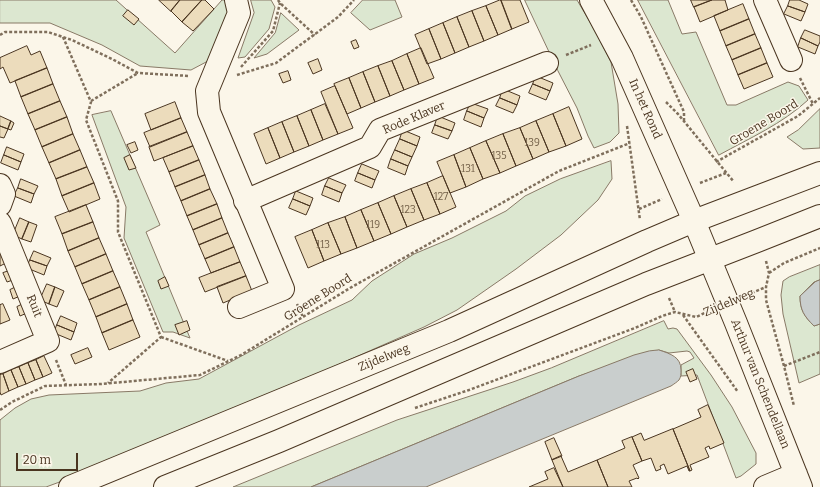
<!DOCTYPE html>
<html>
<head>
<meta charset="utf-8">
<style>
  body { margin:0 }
  #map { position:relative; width:820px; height:487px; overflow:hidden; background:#fbf6e9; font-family:Bitter,serif }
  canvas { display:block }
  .scale { position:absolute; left:16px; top:453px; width:62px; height:18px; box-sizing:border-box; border:2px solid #4a3520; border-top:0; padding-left:5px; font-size:12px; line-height:14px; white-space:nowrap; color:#4a3520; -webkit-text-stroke:3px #fbf6e9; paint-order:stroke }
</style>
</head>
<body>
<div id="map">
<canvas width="820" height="487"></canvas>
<div class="scale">20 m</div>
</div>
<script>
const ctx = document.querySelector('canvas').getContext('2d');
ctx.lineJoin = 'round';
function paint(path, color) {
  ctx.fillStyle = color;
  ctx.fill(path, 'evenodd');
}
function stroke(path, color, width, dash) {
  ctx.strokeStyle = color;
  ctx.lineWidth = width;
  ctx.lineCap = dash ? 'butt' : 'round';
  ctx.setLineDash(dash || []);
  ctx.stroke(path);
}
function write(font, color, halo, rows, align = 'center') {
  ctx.font = font + ' Bitter,serif';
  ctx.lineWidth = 3;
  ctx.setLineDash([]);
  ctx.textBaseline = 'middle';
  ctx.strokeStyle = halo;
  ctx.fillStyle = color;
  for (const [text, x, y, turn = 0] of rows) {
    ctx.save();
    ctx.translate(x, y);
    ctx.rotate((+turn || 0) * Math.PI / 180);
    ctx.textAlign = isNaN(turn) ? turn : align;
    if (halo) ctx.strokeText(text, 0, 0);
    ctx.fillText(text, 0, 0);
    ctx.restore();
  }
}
const green = new Path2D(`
  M 0,0 L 116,0 L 175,53 L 222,0 L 226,0 L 229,13 L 208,61 L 191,70 L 140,66 L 102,45 L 50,23 L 0,23 Z
  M 251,0 L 271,0 L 275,7 L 269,29 L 245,57 L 238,58 L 254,13 Z
  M 363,0 L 395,0 L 402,17 L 370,30 L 351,13 Z
  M 525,0 L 577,0 L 596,32 L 611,62 L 618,104 L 619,133 L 610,142 L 594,148 L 588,136 L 577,108 L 558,71 Z
  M 638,0 L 668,0 L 682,34 L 696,32 L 727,105 L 736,105 L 788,82 L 799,86 L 808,100 C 782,124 750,138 719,155 Z
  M 281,13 L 299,30 L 267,54 L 254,58 L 275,33 Z
  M 820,109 L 820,148 L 803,149 L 787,137 L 798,130 Z
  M 111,111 L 160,225 L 146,232 L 190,338 L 173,332 L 163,332 L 124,238 L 126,207 L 92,115 Z
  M 611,161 L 612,179 L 598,200 L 561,235 L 516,269 L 457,310 L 424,327 L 226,414 L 65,480 L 46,487 L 0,487 L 0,420 L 15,408 L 31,399 L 49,395 L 140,391 L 166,383 L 199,379 L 299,325 L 352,300 L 372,281 L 414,254 L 452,238 L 506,211 L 525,196 L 560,179 Z
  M 820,265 L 820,280 L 814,282 L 800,296 C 800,310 804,316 814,326 L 820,324 L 820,374 L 799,383 L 783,314 L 781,295 L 783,281 L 789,277 Z
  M 664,321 L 668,329 L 673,328 L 677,329 L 711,375 L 732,407 L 756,453 L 756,464 L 741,476 L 736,478 L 697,375 L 681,376 L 681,365 L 694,358 L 690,352 L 687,351 L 669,353 L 659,350 L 579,376 L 311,487 L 233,487 L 397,420 L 513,382 L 551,368 Z`);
paint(green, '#dce7d0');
stroke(green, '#887966', 1);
const water = new Path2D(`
  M 820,280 L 820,324 L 814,326 C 804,316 800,310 800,296 L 815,282 Z
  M 659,350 C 671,354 681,357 681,370 C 681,374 681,377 679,380 C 677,382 674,384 671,386 L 426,487 L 311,487 L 579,376 L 634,355 L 649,351 Z`);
paint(water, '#c9cecd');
stroke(water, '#887966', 1);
const building = new Path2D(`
  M 159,0 L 180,0 L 171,11 Z
  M 180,0 L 202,0 L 182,22 L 171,11 Z
  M 202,0 L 205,0 L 214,9 L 193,31 L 182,22 Z
  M 500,0 L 501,0 L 512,29 L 498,35 L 486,6 Z
  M 501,0 L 520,0 L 529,22 L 512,29 Z
  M 691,0 L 712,0 L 694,7 Z
  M 712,0 L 725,0 L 728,10 L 700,22 L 694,7 Z
  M 790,0 L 799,0 L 808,4 L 805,12 L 788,6 Z
  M 743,4 L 749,19 L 720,31 L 714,16 Z
  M 486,6 L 498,35 L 484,41 L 472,11 Z
  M 788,6 L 805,12 L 801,21 L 784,14 Z
  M 128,10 L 139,19 L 134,25 L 123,16 Z
  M 472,11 L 484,41 L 469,47 L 457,17 Z
  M 457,17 L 469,47 L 455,53 L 443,23 Z
  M 749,19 L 755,34 L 726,46 L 720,31 Z
  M 443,23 L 455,53 L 441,59 L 429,29 Z
  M 429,29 L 441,59 L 427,64 L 415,35 Z
  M 805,30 L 820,36 L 820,42 L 818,46 L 801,38 Z
  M 755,34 L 761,48 L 732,60 L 726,46 Z
  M 801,38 L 818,46 L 815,54 L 798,47 Z
  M 356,40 L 359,47 L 354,49 L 351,42 Z
  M 27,46 L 31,55 L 40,51 L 47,68 L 10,83 L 3,67 L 0,69 L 0,58 Z
  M 421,48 L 434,78 L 419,84 L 407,54 Z
  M 761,48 L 767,63 L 738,75 L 732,60 Z
  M 407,54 L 419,84 L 404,90 L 392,61 Z
  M 318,59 L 322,70 L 313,74 L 308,63 Z
  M 392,61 L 404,90 L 390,96 L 378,66 Z
  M 767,63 L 773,77 L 744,89 L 738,75 Z
  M 378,66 L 390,96 L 375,102 L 363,72 Z
  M 47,68 L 53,84 L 21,97 L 15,81 Z
  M 288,71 L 291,80 L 283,83 L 279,74 Z
  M 363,72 L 375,102 L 361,108 L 349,78 Z
  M 536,76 L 553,83 L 550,91 L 533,84 Z
  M 349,78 L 361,108 L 347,114 L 334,84 Z
  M 53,84 L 60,101 L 28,114 L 21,97 Z
  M 533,84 L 550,91 L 546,100 L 529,93 Z
  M 335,86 L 353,128 L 338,134 L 321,92 Z
  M 503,89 L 520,96 L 517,105 L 500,98 Z
  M 500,98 L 517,105 L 513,113 L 496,106 Z
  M 60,101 L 67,117 L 35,130 L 28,114 Z
  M 175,102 L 181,118 L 151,130 L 145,114 Z
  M 471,103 L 488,109 L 484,118 L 467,111 Z
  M 325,104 L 338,134 L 323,140 L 311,110 Z
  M 569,107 L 582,139 L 566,146 L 553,114 Z
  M 311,110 L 323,140 L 309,146 L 297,116 Z
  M 467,111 L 484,118 L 481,127 L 464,120 Z
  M 553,114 L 566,146 L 549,152 L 536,121 Z
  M 0,116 L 11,121 L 8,129 L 0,126 Z
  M 297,116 L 309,146 L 294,152 L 282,122 Z
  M 438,116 L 455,123 L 452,131 L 435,125 Z
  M 67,117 L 73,134 L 42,147 L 35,130 Z
  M 181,118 L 187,132 L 150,147 L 144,133 Z
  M 11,121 L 14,123 L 11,130 L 8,129 Z
  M 536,121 L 549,152 L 533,159 L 520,128 Z
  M 282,122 L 294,152 L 280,158 L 268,128 Z
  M 435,125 L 452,131 L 448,139 L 432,133 Z
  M 0,126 L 8,129 L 4,138 L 0,137 Z
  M 268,128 L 280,158 L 266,164 L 254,134 Z
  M 520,128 L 533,159 L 516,166 L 503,134 Z
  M 403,130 L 420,137 L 417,146 L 400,139 Z
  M 187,132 L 193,146 L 154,161 L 149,147 Z
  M 73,134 L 80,150 L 49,163 L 42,147 Z
  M 503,134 L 516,166 L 500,173 L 486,141 Z
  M 400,139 L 417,146 L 412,157 L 395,150 Z
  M 486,141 L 500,173 L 483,179 L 470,148 Z
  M 135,142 L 138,150 L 131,153 L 127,145 Z
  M 193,146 L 199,160 L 169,172 L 163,158 Z
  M 7,147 L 24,154 L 21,162 L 4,155 Z
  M 470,148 L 483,179 L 466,187 L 454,155 Z
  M 80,150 L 87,167 L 56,179 L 49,163 Z
  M 395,150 L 412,157 L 408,166 L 391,159 Z
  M 4,155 L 21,162 L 18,170 L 1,163 Z
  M 130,155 L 136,168 L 129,170 L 124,158 Z
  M 454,155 L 466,187 L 450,193 L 437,162 Z
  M 391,159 L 408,166 L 405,175 L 388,168 Z
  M 199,160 L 205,175 L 175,187 L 169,172 Z
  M 362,164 L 379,171 L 375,180 L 358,173 Z
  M 87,167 L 94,183 L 62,196 L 56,179 Z
  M 358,173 L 375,180 L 372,188 L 355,181 Z
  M 205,175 L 210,189 L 181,201 L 175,187 Z
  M 443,176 L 456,207 L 440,214 L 427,183 Z
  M 329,178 L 346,185 L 342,193 L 325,186 Z
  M 21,179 L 38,186 L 34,194 L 18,188 Z
  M 94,183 L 100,199 L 69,212 L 62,196 Z
  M 427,183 L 440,214 L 424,220 L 411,189 Z
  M 325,186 L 342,193 L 339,202 L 322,195 Z
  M 18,188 L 34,194 L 31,203 L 14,196 Z
  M 210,189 L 217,204 L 187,216 L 181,201 Z
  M 411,189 L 424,220 L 407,227 L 394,196 Z
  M 296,191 L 313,198 L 310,206 L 293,199 Z
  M 394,196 L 407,227 L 391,234 L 378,203 Z
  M 293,199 L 310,206 L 306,215 L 289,208 Z
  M 378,203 L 391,234 L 374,241 L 361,210 Z
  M 217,204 L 222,218 L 193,230 L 187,216 Z
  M 86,205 L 93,222 L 62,234 L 55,217 Z
  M 361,210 L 374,241 L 357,248 L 345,217 Z
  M 345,217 L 357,248 L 341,254 L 328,223 Z
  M 20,218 L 29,222 L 22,239 L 13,235 Z
  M 222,218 L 228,233 L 199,245 L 193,230 Z
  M 29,222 L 37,225 L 31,242 L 22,239 Z
  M 93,222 L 99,238 L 68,251 L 62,234 Z
  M 328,223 L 341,254 L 324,261 L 312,230 Z
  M 312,230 L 324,261 L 308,268 L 295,237 Z
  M 228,233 L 234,247 L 205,259 L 199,245 Z
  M 99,238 L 106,254 L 75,267 L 68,251 Z
  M 234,247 L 240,262 L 211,273 L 205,259 Z
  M 34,251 L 51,258 L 47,266 L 30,260 Z
  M 2,254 L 6,263 L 0,266 L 0,255 Z
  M 106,254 L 113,271 L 82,284 L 75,267 Z
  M 30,260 L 47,266 L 44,275 L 27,268 Z
  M 240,262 L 246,276 L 205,292 L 199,278 Z
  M 9,271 L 13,280 L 7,282 L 3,273 Z
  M 113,271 L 120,287 L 89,300 L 82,284 Z
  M 246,276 L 252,291 L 223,303 L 217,287 Z
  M 165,277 L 169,286 L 161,289 L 158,281 Z
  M 47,284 L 55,287 L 49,304 L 40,300 Z
  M 16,287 L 20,296 L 13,299 L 10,290 Z
  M 55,287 L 64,291 L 57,307 L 49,304 Z
  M 120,287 L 127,304 L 96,317 L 89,300 Z
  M 3,304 L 10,320 L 0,324 L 0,305 Z
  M 23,304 L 27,313 L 20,316 L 17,307 Z
  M 127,304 L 133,320 L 102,333 L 96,317 Z
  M 61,316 L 77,323 L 74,332 L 57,325 Z
  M 133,320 L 140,337 L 109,350 L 102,333 Z
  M 187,321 L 190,330 L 179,335 L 175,325 Z
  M 57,325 L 74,332 L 71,340 L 54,333 Z
  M 88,348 L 92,357 L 75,364 L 71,355 Z
  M 44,356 L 52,373 L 43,377 L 36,360 Z
  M 36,360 L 43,377 L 35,380 L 28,363 Z
  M 28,363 L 35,380 L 26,384 L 19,367 Z
  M 19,367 L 26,384 L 18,387 L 11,370 Z
  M 693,369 L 697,379 L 690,382 L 686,372 Z
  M 11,370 L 18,387 L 9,391 L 3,374 Z
  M 3,374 L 9,391 L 1,395 L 0,392 L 0,375 Z
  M 708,405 L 724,443 L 710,449 L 709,446 L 705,448 L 709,457 L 690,465 L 692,470 L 690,471 L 673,429 L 701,417 L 698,410 Z
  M 673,429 L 690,471 L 689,471 L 687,466 L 668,474 L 664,464 L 660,466 L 661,469 L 656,471 L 651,458 L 642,461 L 632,437 L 641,433 L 644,440 Z
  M 632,437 L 642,461 L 633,465 L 639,478 L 638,479 L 637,478 L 629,481 L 632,487 L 608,487 L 597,460 L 625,448 L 622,441 Z
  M 554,438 L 562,456 L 552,460 L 545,442 Z
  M 561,456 L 568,472 L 597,460 L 608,487 L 563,487 L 552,460 Z
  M 554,468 L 563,487 L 529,487 L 548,479 L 545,472 Z`);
paint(building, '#ecdcbc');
stroke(building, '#4a3520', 1);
const minor = new Path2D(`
  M 236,0 L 239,13 L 207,91 L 209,112 L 283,289 L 239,307
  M 591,0 L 622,58 L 694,221 L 736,323 L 801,487
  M 765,0 L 791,60
  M 0,185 L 4,194 L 0,205
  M 245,201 L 370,147 L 380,130 L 547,63
  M 0,223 L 48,341 L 0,362
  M 765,487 L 796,474`);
const major = new Path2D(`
  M 70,487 L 449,331 L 647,241 L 694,221 L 820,173
  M 165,487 L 279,441 L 646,284 L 757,241 L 820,216`);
stroke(minor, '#4a3520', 24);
stroke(major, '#4a3520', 24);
stroke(new Path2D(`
  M 278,0 L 280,3 L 315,35
  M 631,0 L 641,17 L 684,112 L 684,122
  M 0,35 L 5,32 L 48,32 L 72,40 L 112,59 L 138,73 L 190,76
  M 63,37 L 91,102 L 86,120 L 118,201 L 118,232 L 161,337 L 108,383
  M 566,55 L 591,45
  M 241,67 L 273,31 L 280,3
  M 237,75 L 276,63 L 338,17 L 354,0
  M 800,78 L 813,104
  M 91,101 L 138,73
  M 666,102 L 678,114 L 734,182
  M 627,126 L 640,220
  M 716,162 L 798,116 L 820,98
  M 700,183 L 726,173
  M 639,209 L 662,199
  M 766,261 L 769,273 L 766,287 L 766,300 L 784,366 L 794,406
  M 769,273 L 784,263 L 820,248
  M 747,295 L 766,287
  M 669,298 L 675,312
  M 297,304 L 303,317
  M 683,315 L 738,392
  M 161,337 L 228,361
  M 56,360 L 66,385
  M 784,366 L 820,352
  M 415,408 L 469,390 L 635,328 L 662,316 L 675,312 L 696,317 L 709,311
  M 0,410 L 12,402 L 45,386 L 101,384 L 200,375 L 241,355 L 350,288 L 559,171 L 630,143`), '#7f6f5c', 2.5, [3, 2]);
stroke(minor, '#fbf6e9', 22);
stroke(major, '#fbf6e9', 22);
write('10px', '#725f47', null, [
  ["139",532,143],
  ["135",499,156],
  ["131",468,169],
  ["127",441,197],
  ["123",408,210],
  ["119",373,225],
  ["113",323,245]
]);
write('12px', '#4a3520', '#fbf6e9', [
  ["In het Rond",645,109,66],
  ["Rode Klaver",414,118,-23],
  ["Groene Boord",764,123,-31],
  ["Groene Boord",318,298,-32],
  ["Zijdelweg",729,303,-23],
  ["Ruit",34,306,68],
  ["Zijdelweg",384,358,-22],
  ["Arthur van Schendellaan",760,384,68]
]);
</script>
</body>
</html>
